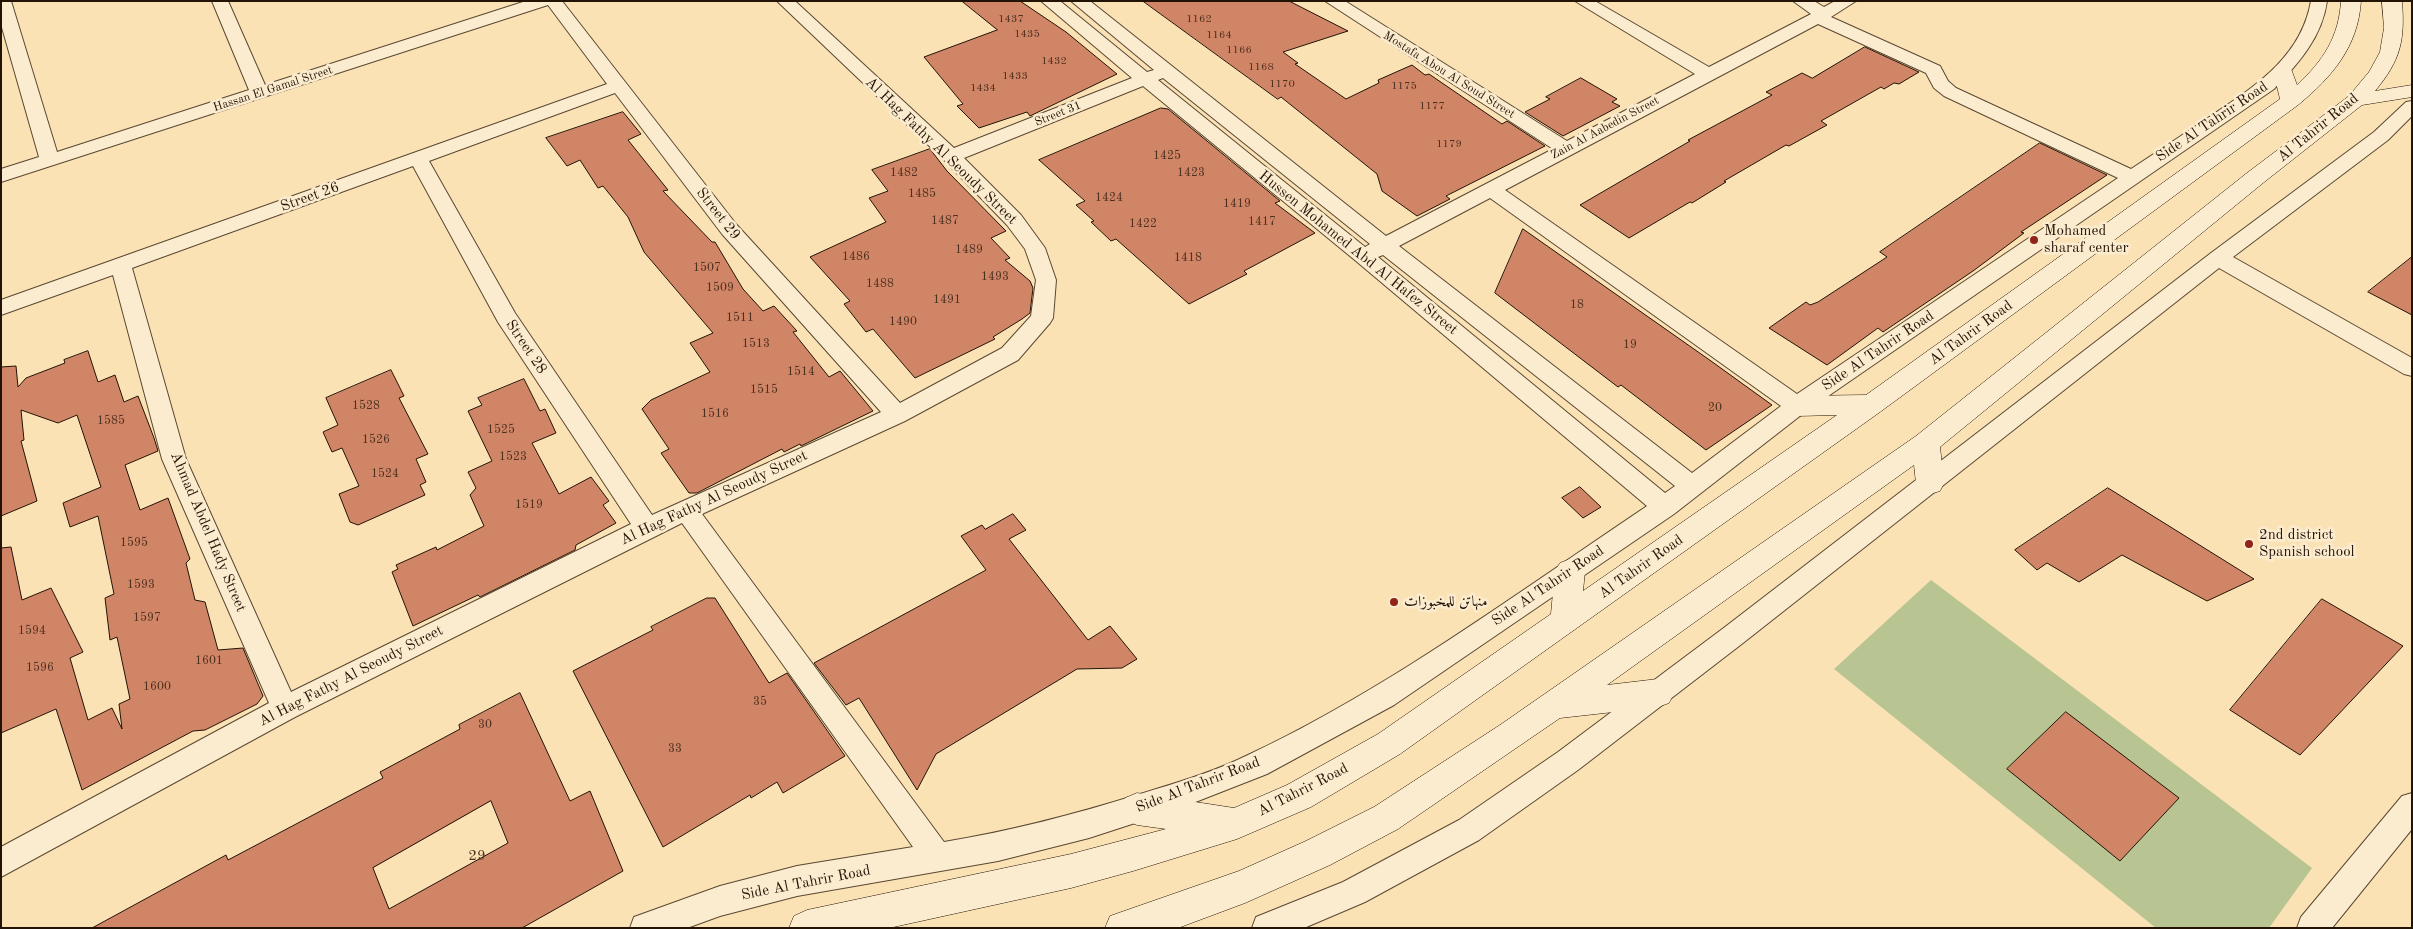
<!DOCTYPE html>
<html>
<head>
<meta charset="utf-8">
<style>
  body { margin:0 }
  #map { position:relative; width:2413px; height:929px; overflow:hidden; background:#fbe2b5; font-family:"Old Standard TT",serif }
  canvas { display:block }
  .frame { position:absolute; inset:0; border:2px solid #231305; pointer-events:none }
</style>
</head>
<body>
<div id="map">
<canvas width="2413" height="929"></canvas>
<div class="frame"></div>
</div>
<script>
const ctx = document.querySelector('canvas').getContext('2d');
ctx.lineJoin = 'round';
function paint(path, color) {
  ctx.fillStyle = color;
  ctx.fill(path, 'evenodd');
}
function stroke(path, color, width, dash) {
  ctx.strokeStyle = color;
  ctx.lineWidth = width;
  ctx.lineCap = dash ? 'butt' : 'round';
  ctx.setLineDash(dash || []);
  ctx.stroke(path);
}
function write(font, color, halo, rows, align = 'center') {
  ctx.font = font + ' "Old Standard TT",Amiri,serif';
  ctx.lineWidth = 5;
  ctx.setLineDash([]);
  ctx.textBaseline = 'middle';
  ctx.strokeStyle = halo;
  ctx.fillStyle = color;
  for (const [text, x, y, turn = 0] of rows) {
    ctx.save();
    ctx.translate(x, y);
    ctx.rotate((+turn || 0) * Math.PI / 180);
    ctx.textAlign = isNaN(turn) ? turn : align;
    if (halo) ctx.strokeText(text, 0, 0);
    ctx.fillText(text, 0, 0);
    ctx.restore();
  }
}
paint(new Path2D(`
  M 1931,580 L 2312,868 L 2269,928 L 2156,928 L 1834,669 Z`), '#b8c492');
const building = new Path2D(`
  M 962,1 L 1020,1 L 1066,32 L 1117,74 L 1030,116 L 1027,112 L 979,128 L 957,106 L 963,104 L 924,57 L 997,30 Z
  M 1143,1 L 1289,1 L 1348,31 L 1283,52 L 1298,63 L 1295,64 L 1346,99 L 1379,83 L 1378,80 L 1412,65 L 1425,75 L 1429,74 L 1502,124 L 1507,121 L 1545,146 L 1446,196 L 1450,199 L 1417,216 L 1382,191 L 1377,174 L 1281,97 L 1278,99 Z
  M 1865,47 L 1919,72 L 1899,84 L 1894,83 L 1884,89 L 1881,87 L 1821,121 L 1827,125 L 1789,146 L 1786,145 L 1724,181 L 1726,182 L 1692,203 L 1690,202 L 1629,238 L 1580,205 L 1690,141 L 1688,140 L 1772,95 L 1766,92 L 1802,73 L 1812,78 Z
  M 1581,78 L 1617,99 L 1612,102 L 1620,106 L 1563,136 L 1525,112 L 1550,99 L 1546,97 Z
  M 1161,108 L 1168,109 L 1280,201 L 1275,203 L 1315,233 L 1244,271 L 1247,274 L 1189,304 L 1116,239 L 1111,241 L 1091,222 L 1094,221 L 1076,205 L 1085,201 L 1039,160 Z
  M 623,112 L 641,134 L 628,140 L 668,190 L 663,191 L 712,242 L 715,242 L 743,289 L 763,311 L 774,306 L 797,331 L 793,332 L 829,377 L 840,371 L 873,411 L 801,446 L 800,444 L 784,452 L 782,449 L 697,493 L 689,493 L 661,453 L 669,449 L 642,409 L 651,400 L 710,372 L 690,343 L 713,333 L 644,252 L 628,217 L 603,186 L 598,188 L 580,160 L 567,166 L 546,138 Z
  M 2040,143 L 2107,175 L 2021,232 L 2024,233 L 1973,271 L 1883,332 L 1878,328 L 1827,365 L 1769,328 L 1806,302 L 1810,305 L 1818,302 L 1887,257 L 1880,252 Z
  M 930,149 L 947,171 L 1006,231 L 991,238 L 1010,258 L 1005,260 L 1030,281 L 1033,288 L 1030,313 L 1022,319 L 993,337 L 995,339 L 915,378 L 873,329 L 866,332 L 844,304 L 850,301 L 810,257 L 886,222 L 869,198 L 888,191 L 872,170 Z
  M 1523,229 L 1711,361 L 1772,405 L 1706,450 L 1621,385 L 1618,387 L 1495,293 Z
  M 2412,257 L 2412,315 L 2368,292 Z
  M 88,351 L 98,382 L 115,375 L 124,402 L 138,396 L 154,438 L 158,451 L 125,465 L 140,510 L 168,498 L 190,559 L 186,563 L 195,600 L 205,602 L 218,650 L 243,648 L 263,696 L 257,704 L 205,730 L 193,731 L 82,790 L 56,709 L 1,733 L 1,548 L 11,547 L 22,600 L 51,588 L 83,652 L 70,658 L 88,720 L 112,708 L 122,729 L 119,704 L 130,699 L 117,637 L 110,640 L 105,598 L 114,594 L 98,516 L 70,527 L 63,503 L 101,487 L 77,415 L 58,423 L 21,410 L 24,440 L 21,441 L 37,501 L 1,516 L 1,367 L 16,366 L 18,387 L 26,378 L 65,363 L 64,360 Z
  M 391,370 L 404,396 L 399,398 L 428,454 L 416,459 L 426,482 L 420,485 L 425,495 L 358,525 L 350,522 L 339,494 L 359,486 L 342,448 L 332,452 L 323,432 L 338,425 L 326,398 Z
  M 524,379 L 540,411 L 545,409 L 556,433 L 532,443 L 559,494 L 591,477 L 609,501 L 603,505 L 616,523 L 576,545 L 575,550 L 480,597 L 478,595 L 413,626 L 392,572 L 398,569 L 396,565 L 436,547 L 437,550 L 484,526 L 470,495 L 476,488 L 468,472 L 492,461 L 468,411 L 482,405 L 478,398 Z
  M 1580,487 L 1601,507 L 1583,518 L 1562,498 Z
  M 2108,488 L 2254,579 L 2207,601 L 2122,555 L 2079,582 L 2047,563 L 2037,570 L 2015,550 Z
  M 1013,514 L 1026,530 L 1009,539 L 1088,640 L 1110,626 L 1137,659 L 1122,668 L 1077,669 L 936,754 L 917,790 L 859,698 L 846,705 L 814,663 L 986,570 L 961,536 L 982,525 L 985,529 Z
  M 707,598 L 715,598 L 769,683 L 787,673 L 845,756 L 783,793 L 777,782 L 751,798 L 750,795 L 663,847 L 573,671 L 653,630 L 651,627 Z
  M 2322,599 L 2403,646 L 2300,755 L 2230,710 Z
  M 520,693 L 570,801 L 590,791 L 623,871 L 522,928 L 92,928 L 226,855 L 228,860 L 383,778 L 380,772 L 460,729 L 459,725 ZM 491,801 L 508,843 L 389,909 L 373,868 Z
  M 2066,712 L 2179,798 L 2120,861 L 2007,769 Z`);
paint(building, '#d18567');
stroke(building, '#231305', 1);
const street = new Path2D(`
  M 1,1 L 11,1 L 57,152 L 249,90 L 212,1 L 228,1 L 265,85 L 526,1 L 562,1 L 736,224 L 900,403 L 1002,348 L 1031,316 L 1036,280 L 1025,249 L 1007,225 L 944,160 L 777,1 L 795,1 L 954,148 L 1132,78 L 1041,1 L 1060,1 L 1147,72 L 1154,70 L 1071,1 L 1090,1 L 1386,236 L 1553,149 L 1325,1 L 1345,1 L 1567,141 L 1695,74 L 1575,1 L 1595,1 L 1709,67 L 1811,14 L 1793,1 L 1814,1 L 1824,7 L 1835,1 L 1856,1 L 1831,17 L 1940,66 L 1948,81 L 1956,88 L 2131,169 C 2157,152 2182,135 2208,118 C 2252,88 2301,59 2311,1 L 2327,1 C 2322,37 2299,63 2274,89 L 1805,412 L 1674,514 L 1394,705 L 1267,774 L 1175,810 L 1089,838 L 998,861 L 797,896 L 720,916 L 687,928 L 630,928 L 634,917 L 720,886 L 797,866 L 913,847 L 682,523 L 295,717 L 1,877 L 1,847 L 269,703 L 162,459 L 113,275 L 1,315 L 1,300 L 607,84 L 548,5 L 1,182 L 1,169 L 39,157 L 1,24 ZM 1818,24 L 1926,73 L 1934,88 L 1944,96 L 2118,178 L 1797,394 L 1505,190 ZM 1163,78 L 1370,244 L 1365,247 L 1158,80 ZM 1143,86 L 1356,261 L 1647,506 C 1517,593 1390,688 1248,755 C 1214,772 1176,783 1140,794 C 1076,814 1011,831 944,842 L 702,514 L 905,421 L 1018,360 L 1050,323 L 1053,318 L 1056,280 L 1045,248 L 1021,215 L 964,158 ZM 615,93 L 722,234 L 881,412 L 652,515 L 515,313 L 429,161 ZM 413,166 L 498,322 L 631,524 L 291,692 L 186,459 L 132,268 ZM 1490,198 L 1781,406 L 1692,473 L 1399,246 ZM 1383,255 L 1675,486 L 1665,493 L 1378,257 Z
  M 2412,101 L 2412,116 L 2388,140 L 2233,257 L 2412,358 L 2412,376 L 2404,374 L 2219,268 L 1743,643 L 1578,770 L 1479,840 L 1365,902 L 1304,928 L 1252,928 L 1256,917 L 1343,882 L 1459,820 L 1558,752 L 1725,627 L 2211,253 L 2374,132 L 2406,102 Z
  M 2412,793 L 2412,829 L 2332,928 L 2297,928 L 2301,917 L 2402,796 Z`);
const secondary = new Path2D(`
  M 2341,1 L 2361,1 C 2358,47 2332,77 2298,105 L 1880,412 L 1400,754 L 1311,807 L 1237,839 L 1133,871 L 1071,888 L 889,928 L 789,928 L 794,916 L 807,910 L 1071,854 L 1166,829 L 1137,825 L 1125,820 L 1120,809 L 1125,798 L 1137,793 L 1234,808 L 1287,785 L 1378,734 L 1551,614 L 1555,571 L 1560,563 L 1570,559 L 1580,563 L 1585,571 L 1583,591 L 1837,415 L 1797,416 L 1788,413 L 1784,406 L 1788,399 L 1797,396 L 1866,395 L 2280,99 L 2273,70 L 2276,66 L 2283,64 L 2290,66 L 2297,85 C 2323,61 2339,37 2341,1 Z
  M 2382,1 L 2402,1 C 2405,40 2401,60 2375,91 L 2412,85 L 2412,97 L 2362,105 L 2263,183 L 1940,447 L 1944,483 L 1940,491 L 1930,494 L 1920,491 L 1916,483 L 1914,465 L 1607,685 L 1658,679 L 1669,683 L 1674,693 L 1669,703 L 1658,707 L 1560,718 L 1398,829 L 1330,865 L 1245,903 L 1178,928 L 1105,928 L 1110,916 L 1239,871 L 1306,841 L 1374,807 L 1500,725 L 1916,436 L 2247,173 L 2349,96 L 2369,72 L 2380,52 L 2384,28 Z`);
stroke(street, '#594731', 2);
stroke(secondary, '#231305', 1);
paint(street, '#fceccf');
paint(secondary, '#fceccf');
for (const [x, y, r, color] of [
  [2034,240,5,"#8f2418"],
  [2249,544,5,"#8f2418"],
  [1394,602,5,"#8f2418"]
]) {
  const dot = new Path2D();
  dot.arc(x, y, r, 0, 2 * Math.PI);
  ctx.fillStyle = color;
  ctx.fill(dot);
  stroke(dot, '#fceccf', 2);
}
write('11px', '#4e301e', null, [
  ["1437",1011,19],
  ["1162",1199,19],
  ["1435",1027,34],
  ["1164",1219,35],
  ["1166",1239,50],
  ["1432",1054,61],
  ["1168",1261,67],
  ["1433",1015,76],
  ["1170",1282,84],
  ["1175",1404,86],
  ["1434",983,88],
  ["1177",1432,106],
  ["1179",1449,144]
]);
write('12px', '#231305', '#fceccf', [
  ["Mostafa Abou Al Soud Street",1449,75,32],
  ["Hassan El Gamal Street",273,89,-18],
  ["Street 31",1058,114,-22],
  ["Zain Al Aabedin Street",1605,128,-28]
]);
write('12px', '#4e301e', null, [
  ["1425",1167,156],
  ["1482",904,173],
  ["1423",1191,173],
  ["1485",922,194],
  ["1424",1109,198],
  ["1419",1237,204],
  ["1487",945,221],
  ["1417",1262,222],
  ["1422",1143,224],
  ["1489",969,250],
  ["1486",856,257],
  ["1418",1188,258],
  ["1507",707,268],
  ["1493",995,277],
  ["1488",880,284],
  ["1509",720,288],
  ["1491",947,300],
  ["18",1577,305],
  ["1511",740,318],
  ["1490",903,322],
  ["1513",756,344],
  ["19",1630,345],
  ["1514",801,372],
  ["1515",764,390],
  ["1528",366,406],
  ["20",1715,408],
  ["1516",715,414],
  ["1585",111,421],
  ["1525",501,430],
  ["1526",376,440],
  ["1523",513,457],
  ["1524",385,474],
  ["1519",529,505],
  ["1595",134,543],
  ["1593",141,585],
  ["1597",147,618],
  ["1594",32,631],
  ["1601",209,661],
  ["1596",40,668],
  ["1600",157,687],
  ["35",760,702],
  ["30",485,725],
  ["33",675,749]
]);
write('15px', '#231305', '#fceccf', [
  ["Side Al Tahrir Road",2212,122,-34],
  ["Al Tahrir Road",2318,128,-39],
  ["Al Hag Fathy Al Seoudy Street",941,151,44],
  ["Street 26",310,197,-20],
  ["Street 29",718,214,52],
  ["Hussen Mohamed Abd Al Hafez Street",1358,253,39],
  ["Al Tahrir Road",1971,333,-36],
  ["Street 28",526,347,56],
  ["Side Al Tahrir Road",1878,351,-34],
  ["Al Hag Fathy Al Seoudy Street",714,498,-25],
  ["Ahmad Abdel Hady Street",208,532,67],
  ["Al Tahrir Road",1641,567,-35],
  ["Side Al Tahrir Road",1548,586,-34],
  ["Al Hag Fathy Al Seoudy Street",351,676,-27],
  ["Side Al Tahrir Road",1198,785,-21],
  ["Al Tahrir Road",1303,790,-27],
  ["Side Al Tahrir Road",806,883,-11]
]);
write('15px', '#231305', '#fceccf', [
  ["Mohamed",2044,231],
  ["sharaf center",2044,248],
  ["2nd district",2259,535],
  ["Spanish school",2259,552],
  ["منهاتن للمخبوزات",1404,602]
], 'left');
write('15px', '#4e301e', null, [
  ["29",477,856]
]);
</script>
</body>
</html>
